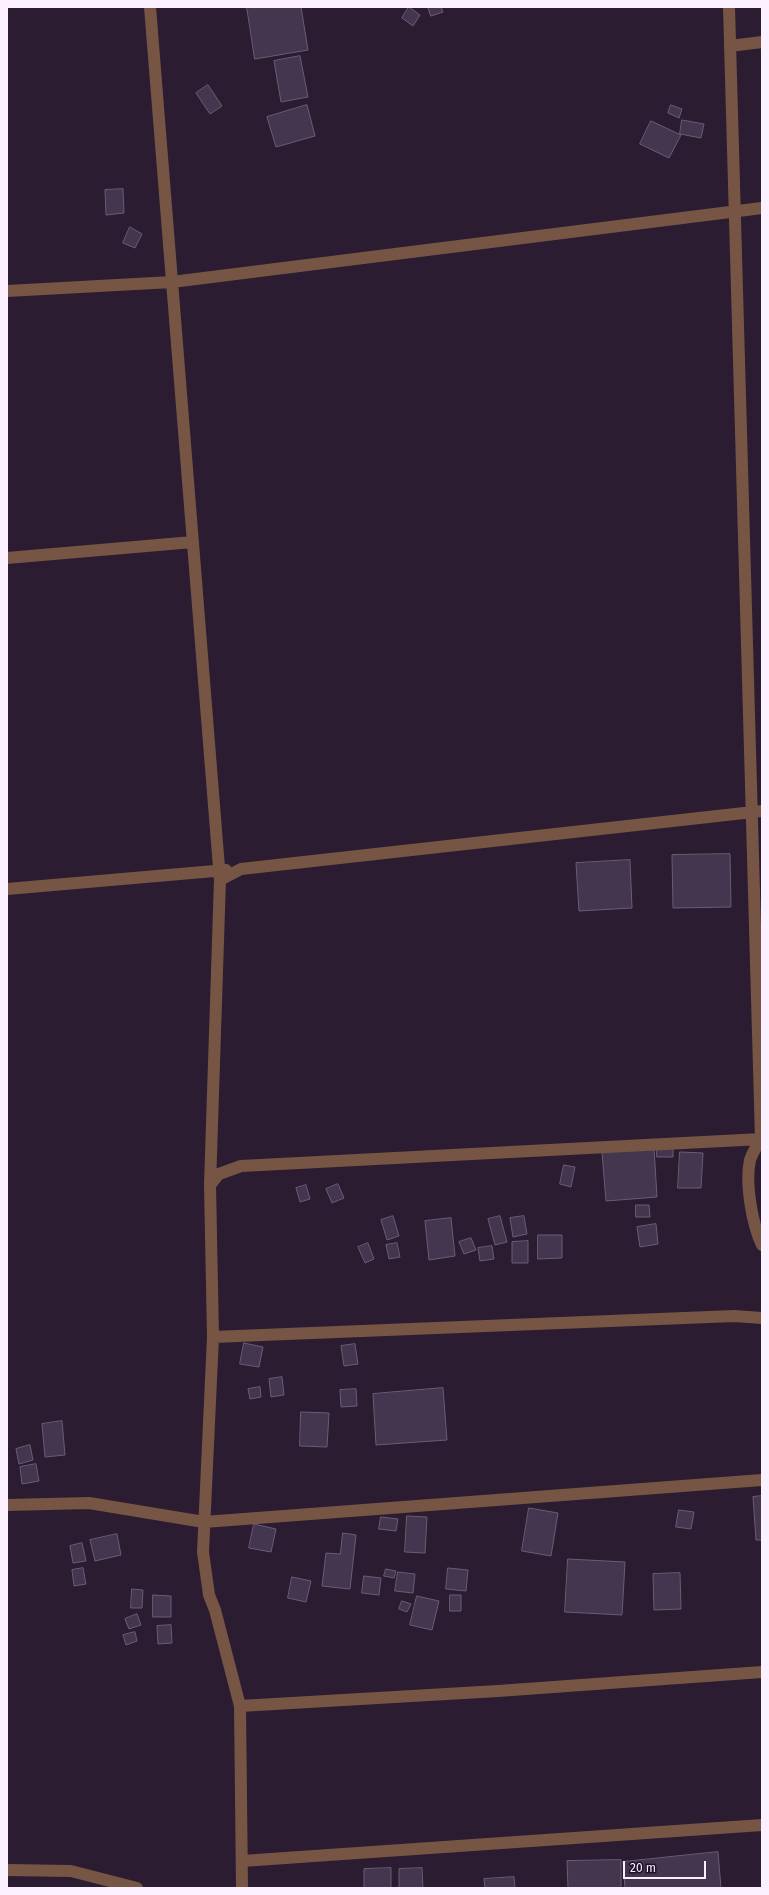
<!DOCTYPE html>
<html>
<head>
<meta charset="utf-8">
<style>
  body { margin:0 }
  #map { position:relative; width:769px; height:1895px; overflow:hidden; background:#2c1c32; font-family:"Fira Sans",sans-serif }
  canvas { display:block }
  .frame { position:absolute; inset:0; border:8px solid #faf0ff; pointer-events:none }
  .scale { position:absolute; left:623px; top:1861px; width:83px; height:18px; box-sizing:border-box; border:2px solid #faf0ff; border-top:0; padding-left:5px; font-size:12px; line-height:14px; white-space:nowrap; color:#faf0ff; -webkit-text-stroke:3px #221328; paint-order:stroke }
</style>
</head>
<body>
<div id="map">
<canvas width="769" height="1895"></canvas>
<div class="frame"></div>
<div class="scale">20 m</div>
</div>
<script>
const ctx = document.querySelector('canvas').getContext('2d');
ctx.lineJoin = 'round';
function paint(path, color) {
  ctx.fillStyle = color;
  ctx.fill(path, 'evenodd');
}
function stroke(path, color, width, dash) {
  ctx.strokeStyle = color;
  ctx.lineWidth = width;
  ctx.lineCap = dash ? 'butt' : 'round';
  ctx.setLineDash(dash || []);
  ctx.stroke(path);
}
const building = new Path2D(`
  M 247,7 L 301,7 L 308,50 L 255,59 Z
  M 409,7 L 420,15 L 413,26 L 402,18 Z
  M 428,7 L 441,7 L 443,12 L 431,16 Z
  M 300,56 L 308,97 L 281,102 L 274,61 Z
  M 208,85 L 222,106 L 210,114 L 196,93 Z
  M 307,105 L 315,136 L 276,147 L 267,117 Z
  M 671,105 L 682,109 L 679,118 L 668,113 Z
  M 682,120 L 704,124 L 701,138 L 680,134 Z
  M 651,121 L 681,135 L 669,158 L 640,144 Z
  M 123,189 L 124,213 L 106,215 L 105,190 Z
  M 130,227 L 142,234 L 135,248 L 123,243 Z
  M 730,854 L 731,907 L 673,908 L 672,855 Z
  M 630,860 L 632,908 L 579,911 L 576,863 Z
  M 657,1144 L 673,1144 L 673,1157 L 657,1157 Z
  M 654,1148 L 657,1197 L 606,1201 L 602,1152 Z
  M 680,1152 L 703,1153 L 701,1188 L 678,1188 Z
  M 564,1165 L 575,1167 L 571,1187 L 560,1184 Z
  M 338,1184 L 344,1198 L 332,1203 L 326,1189 Z
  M 306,1185 L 310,1199 L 300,1202 L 296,1188 Z
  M 636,1205 L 649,1205 L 650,1217 L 636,1217 Z
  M 393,1216 L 399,1236 L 387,1240 L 381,1220 Z
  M 500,1216 L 507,1242 L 495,1245 L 488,1219 Z
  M 524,1216 L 527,1234 L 513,1237 L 510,1218 Z
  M 451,1218 L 455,1256 L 429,1260 L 425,1221 Z
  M 656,1224 L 658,1244 L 640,1247 L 637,1227 Z
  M 538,1235 L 562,1235 L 562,1258 L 538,1259 Z
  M 471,1238 L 476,1250 L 464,1254 L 459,1242 Z
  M 528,1241 L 528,1263 L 512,1263 L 512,1242 Z
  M 368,1243 L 374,1259 L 365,1263 L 358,1247 Z
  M 397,1243 L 400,1257 L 389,1259 L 386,1245 Z
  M 492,1246 L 494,1259 L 480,1261 L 478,1248 Z
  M 244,1343 L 263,1347 L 259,1367 L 240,1364 Z
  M 355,1344 L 358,1364 L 344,1366 L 341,1346 Z
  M 282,1377 L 284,1395 L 271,1397 L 269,1379 Z
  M 260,1387 L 261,1397 L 250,1399 L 248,1389 Z
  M 443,1388 L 447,1440 L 376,1445 L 373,1394 Z
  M 356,1389 L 357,1406 L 341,1407 L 340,1390 Z
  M 301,1412 L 329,1413 L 327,1447 L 300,1446 Z
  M 62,1421 L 65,1455 L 45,1457 L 42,1424 Z
  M 30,1445 L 33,1460 L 19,1464 L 16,1449 Z
  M 36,1464 L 39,1481 L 22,1484 L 20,1467 Z
  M 762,1496 L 762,1540 L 756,1540 L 753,1497 Z
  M 529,1508 L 558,1513 L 551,1556 L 522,1551 Z
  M 679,1510 L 694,1512 L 691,1529 L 676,1527 Z
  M 407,1516 L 427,1517 L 425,1553 L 405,1552 Z
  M 381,1517 L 398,1519 L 396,1531 L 379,1529 Z
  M 254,1524 L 276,1529 L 271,1552 L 249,1548 Z
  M 343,1533 L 356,1535 L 350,1589 L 322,1586 L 326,1553 L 340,1554 Z
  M 117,1534 L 121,1555 L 95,1561 L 90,1540 Z
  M 82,1543 L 86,1561 L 73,1563 L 70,1546 Z
  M 568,1559 L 625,1562 L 622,1615 L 565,1612 Z
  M 83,1568 L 86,1584 L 74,1586 L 72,1570 Z
  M 448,1568 L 468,1570 L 466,1591 L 446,1589 Z
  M 386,1569 L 396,1571 L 394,1578 L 384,1576 Z
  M 398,1572 L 415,1574 L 413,1593 L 395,1591 Z
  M 680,1573 L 681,1609 L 654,1610 L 653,1574 Z
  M 364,1576 L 381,1578 L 379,1595 L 362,1593 Z
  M 292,1577 L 311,1581 L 306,1602 L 288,1598 Z
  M 132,1589 L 143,1590 L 142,1608 L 131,1608 Z
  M 153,1595 L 171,1596 L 171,1617 L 153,1617 Z
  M 450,1595 L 461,1595 L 461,1611 L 450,1611 Z
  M 417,1596 L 439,1601 L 432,1630 L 410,1625 Z
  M 402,1601 L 411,1604 L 407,1612 L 399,1609 Z
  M 137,1614 L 141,1625 L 129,1629 L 125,1619 Z
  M 171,1625 L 172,1643 L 158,1644 L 157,1626 Z
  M 135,1632 L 137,1641 L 126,1645 L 123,1635 Z
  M 718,1852 L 721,1888 L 625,1888 L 623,1862 Z
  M 621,1860 L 621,1888 L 568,1888 L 567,1861 Z
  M 391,1868 L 391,1888 L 364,1888 L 364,1869 Z
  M 422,1868 L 423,1888 L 399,1888 L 399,1869 Z
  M 514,1877 L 515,1888 L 485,1888 L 484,1879 Z`);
paint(building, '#44364e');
stroke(building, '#6b5c76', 1);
stroke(new Path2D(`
  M 150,7 L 220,880
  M 730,46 L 762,42
  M 7,291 L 172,282 L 762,208
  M 7,558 L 193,542
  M 7,889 L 226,870
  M 762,1139 C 758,1144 752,1154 750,1160 C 745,1183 752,1224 762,1245
  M 210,1185 L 220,880 L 241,869 L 762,811
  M 213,1337 L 734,1316 L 762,1318
  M 7,1505 L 89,1503 L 204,1522 L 762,1480
  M 240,1706 L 498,1691 L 762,1672
  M 242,1861 L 762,1825
  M 7,1870 L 71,1871 L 137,1888
  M 242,1888 L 240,1706 L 215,1610 L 209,1595 L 203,1552 L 213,1337 L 210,1185 L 219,1174 L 241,1166 L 761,1139 L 729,7`), '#754', 12);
</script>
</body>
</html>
